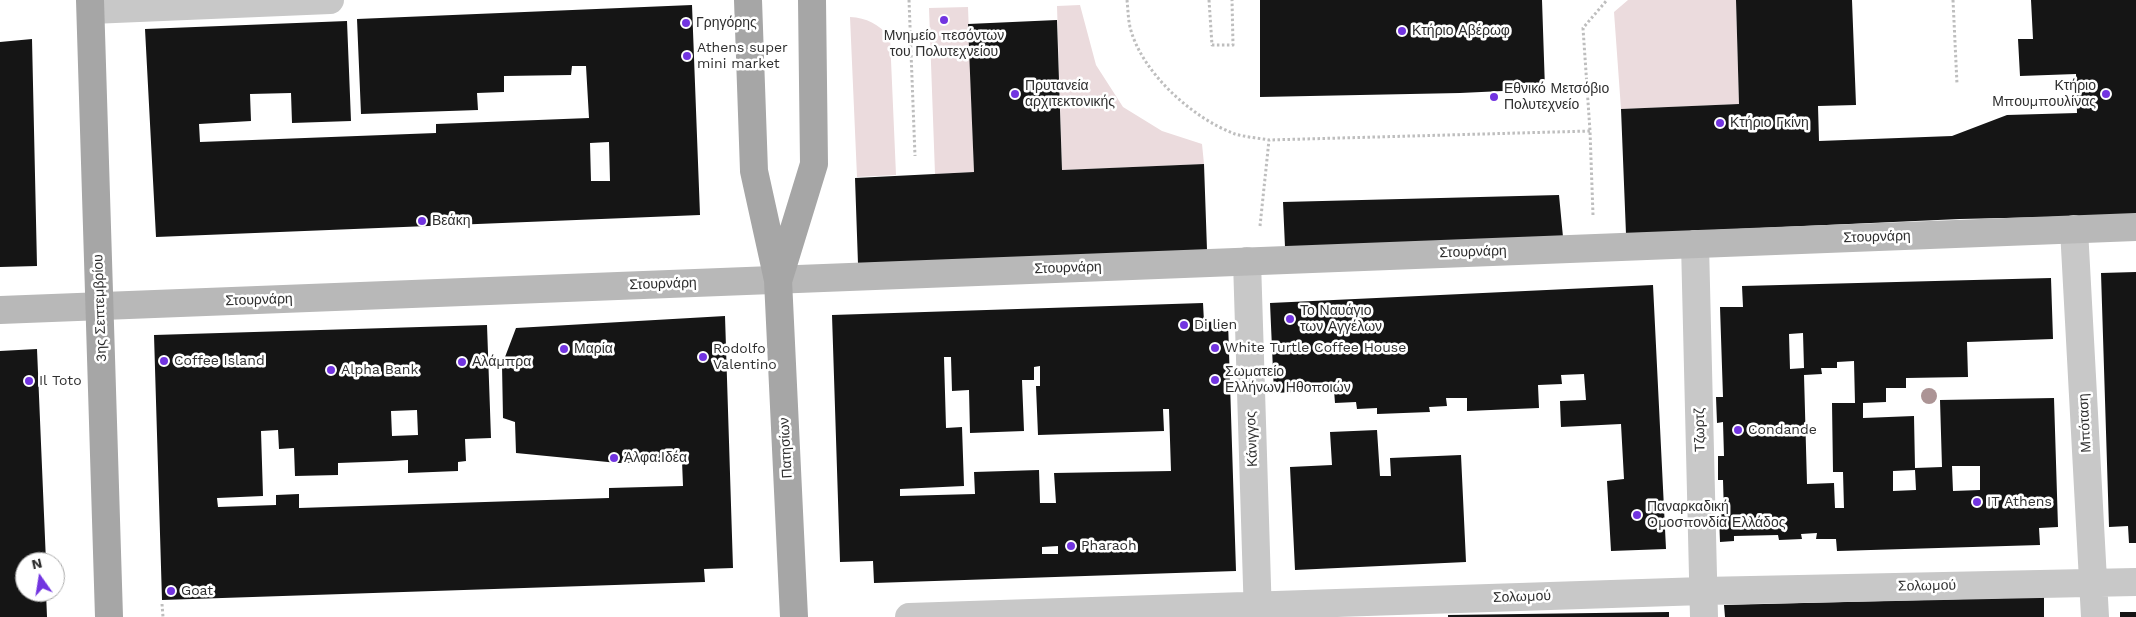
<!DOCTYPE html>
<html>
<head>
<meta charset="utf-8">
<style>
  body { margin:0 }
  #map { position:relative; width:2136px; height:617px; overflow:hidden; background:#fff; font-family:"Work Sans",sans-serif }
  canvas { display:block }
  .north { position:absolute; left:15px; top:552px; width:50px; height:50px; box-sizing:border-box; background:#fff; border:1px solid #ababab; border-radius:50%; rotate:347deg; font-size:14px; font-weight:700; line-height:20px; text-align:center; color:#2e2e2e }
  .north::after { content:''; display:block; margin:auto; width:18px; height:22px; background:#7234e0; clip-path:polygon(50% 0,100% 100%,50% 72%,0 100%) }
</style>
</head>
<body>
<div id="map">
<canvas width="2136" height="617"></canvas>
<div class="north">N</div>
</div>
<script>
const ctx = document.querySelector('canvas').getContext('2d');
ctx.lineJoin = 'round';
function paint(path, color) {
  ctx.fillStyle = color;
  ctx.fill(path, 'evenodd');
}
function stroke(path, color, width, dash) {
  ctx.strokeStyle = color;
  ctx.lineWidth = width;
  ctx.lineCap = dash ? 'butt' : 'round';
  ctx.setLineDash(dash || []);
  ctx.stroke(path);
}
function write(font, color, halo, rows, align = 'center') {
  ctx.font = font + ' "Work Sans",sans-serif';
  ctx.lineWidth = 5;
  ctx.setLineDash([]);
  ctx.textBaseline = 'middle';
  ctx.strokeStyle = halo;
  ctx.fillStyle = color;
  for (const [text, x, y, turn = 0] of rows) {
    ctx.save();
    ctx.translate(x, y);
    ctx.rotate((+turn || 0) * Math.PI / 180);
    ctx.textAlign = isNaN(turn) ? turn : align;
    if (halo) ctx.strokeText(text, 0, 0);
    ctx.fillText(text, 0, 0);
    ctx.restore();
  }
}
paint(new Path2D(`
  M 1628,0 L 1736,0 L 1739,104 L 1621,109 L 1614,12 Z
  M 1080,5 L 1096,65 L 1123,107 L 1162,131 L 1202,144 L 1204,164 L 1062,170 L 1057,6 Z
  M 968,7 L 974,172 L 935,174 L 929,8 Z
  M 850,17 C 867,18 878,24 890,37 L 896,175 L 857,177 Z`), '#ebdbdd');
paint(new Path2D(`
  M 1260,0 L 1542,0 L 1545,89 L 1460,93 L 1260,97 Z
  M 1736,0 L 1852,0 L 1856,105 L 1818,106 L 1819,141 L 1952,136 L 2007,115 L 2077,113 L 2076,74 L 2020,76 L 2018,39 L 2033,39 L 2031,0 L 2136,0 L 2136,215 L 1960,219 L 1626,234 L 1621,109 L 1739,104 Z
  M 692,5 L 700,215 L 156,237 L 145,29 L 347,21 L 351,121 L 292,123 L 291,93 L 250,94 L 251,121 L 199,124 L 200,142 L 436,133 L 436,124 L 589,118 L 586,66 L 572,66 L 571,75 L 504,76 L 504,92 L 477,93 L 478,110 L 361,114 L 357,19 ZM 609,142 L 610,181 L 591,181 L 590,143 Z
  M 1057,20 L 1062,170 L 1204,164 L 1207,250 L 858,264 L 855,178 L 974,172 L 968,24 Z
  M 32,39 L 37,266 L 0,267 L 0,42 Z
  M 1559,195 L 1563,237 L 1285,247 L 1283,202 Z
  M 2136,272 L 2136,543 L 2129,543 L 2128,526 L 2109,527 L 2101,273 Z
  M 2051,278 L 2053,339 L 1967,342 L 1968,377 L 1906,378 L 1906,388 L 1886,388 L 1886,402 L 1863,403 L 1863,418 L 1914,416 L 1915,468 L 1942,467 L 1940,400 L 2054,398 L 2058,527 L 2039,528 L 2040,545 L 1837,551 L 1836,539 L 1816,539 L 1817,533 L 1801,534 L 1802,539 L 1779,540 L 1778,535 L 1734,536 L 1734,541 L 1720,542 L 1719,515 L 1724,514 L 1723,480 L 1718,480 L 1718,456 L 1724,456 L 1723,422 L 1717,423 L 1716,397 L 1723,397 L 1720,307 L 1743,307 L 1742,286 ZM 1803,333 L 1804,368 L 1790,369 L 1789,334 ZM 1854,361 L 1855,403 L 1832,403 L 1833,472 L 1843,472 L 1844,508 L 1835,508 L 1834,483 L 1807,484 L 1804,375 L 1822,374 L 1821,368 L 1837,368 L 1837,362 ZM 1952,466 L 1980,466 L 1980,490 L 1953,491 ZM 1915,470 L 1916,490 L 1893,491 L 1893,471 Z
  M 1653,285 L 1666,549 L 1611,551 L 1607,481 L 1624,479 L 1621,424 L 1561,427 L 1560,401 L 1586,400 L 1584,374 L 1561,375 L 1562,384 L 1538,385 L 1539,408 L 1467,411 L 1467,398 L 1446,398 L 1447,406 L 1429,407 L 1430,412 L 1377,414 L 1377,408 L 1357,409 L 1356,402 L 1335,403 L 1334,390 L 1274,393 L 1270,303 Z
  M 1203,303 L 1204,322 L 1228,321 L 1236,571 L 874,583 L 873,561 L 840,562 L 832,315 ZM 944,357 L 951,357 L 952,391 L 969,390 L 970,433 L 1024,431 L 1022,380 L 1034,380 L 1034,367 L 1040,366 L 1040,386 L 1036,386 L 1038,435 L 1164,431 L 1163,409 L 1169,409 L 1171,471 L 1054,473 L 1056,503 L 1040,503 L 1039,470 L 974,472 L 975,494 L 900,496 L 900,489 L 964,486 L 962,427 L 946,428 ZM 1058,546 L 1058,554 L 1042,554 L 1042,547 Z
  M 725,316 L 733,568 L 704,569 L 705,582 L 162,600 L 154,335 L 487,325 L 491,438 L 465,439 L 466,461 L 458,462 L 458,471 L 408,473 L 408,460 L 392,461 L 338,463 L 338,475 L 295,476 L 294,448 L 279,449 L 278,430 L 261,431 L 263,496 L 217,498 L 218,507 L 276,505 L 276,495 L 299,494 L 299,508 L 609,498 L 609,488 L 683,486 L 682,461 L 618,463 L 516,453 L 515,422 L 503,418 L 502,365 L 516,328 ZM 417,410 L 418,435 L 392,436 L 391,411 Z
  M 37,349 L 46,562 L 25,562 L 25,592 L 46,592 L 47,617 L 0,617 L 0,351 Z
  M 1377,430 L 1380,476 L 1391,476 L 1390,458 L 1461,455 L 1466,562 L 1295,570 L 1290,467 L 1332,465 L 1330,432 Z
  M 2044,597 L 2044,617 L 1725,617 L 1724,605 Z
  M 1669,612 L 1669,617 L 1448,617 L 1448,615 Z
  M 2120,612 L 2136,612 L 2136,617 L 2120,617 Z`), '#151515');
stroke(new Path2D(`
  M 909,0 L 915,156
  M 1127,0 C 1128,9 1128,18 1130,27 C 1141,72 1192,118 1235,134 C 1245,137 1258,138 1269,140 L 1590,131
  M 1209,0 L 1212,45 L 1233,45 L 1232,0
  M 1953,0 L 1957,84
  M 1593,215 L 1590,131 L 1583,28 L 1607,0
  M 1260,226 L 1269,140
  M 162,604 L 163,617`), '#bebebe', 3, [2.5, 2.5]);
stroke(new Path2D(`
  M 91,10 L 330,0
  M 2074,229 L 2095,617
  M 1695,244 L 1704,617
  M 1247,261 L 1258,617
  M 909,617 L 1703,591 L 2136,582`), '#c8c8c8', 28);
stroke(new Path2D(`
  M 0,310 L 2136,227`), '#b8b8b8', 28);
stroke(new Path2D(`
  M 90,0 L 109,617
  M 748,0 L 754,171 L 778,280 L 794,617
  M 779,278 L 814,164 L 812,0`), '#a6a6a6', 28);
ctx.fillStyle = '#ac9495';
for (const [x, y] of [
  [1929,396]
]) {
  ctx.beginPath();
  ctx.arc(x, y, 8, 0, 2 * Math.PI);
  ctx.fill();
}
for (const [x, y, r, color] of [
  [944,20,5,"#7234e0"],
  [686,23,5,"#7234e0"],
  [1402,31,5,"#7234e0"],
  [687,56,5,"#7234e0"],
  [1015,94,5,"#7234e0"],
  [2106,94,5,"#7234e0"],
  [1494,97,5,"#7234e0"],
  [1720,123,5,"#7234e0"],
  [422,221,5,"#7234e0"],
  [1290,319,5,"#7234e0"],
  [1184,325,5,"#7234e0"],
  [1215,348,5,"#7234e0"],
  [564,349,5,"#7234e0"],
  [703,357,5,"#7234e0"],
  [164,361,5,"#7234e0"],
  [462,362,5,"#7234e0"],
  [331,370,5,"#7234e0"],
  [1215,380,5,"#7234e0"],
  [29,381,5,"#7234e0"],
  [1738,430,5,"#7234e0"],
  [614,458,5,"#7234e0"],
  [1977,502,5,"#7234e0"],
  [1637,515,5,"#7234e0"],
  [1071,546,5,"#7234e0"],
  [171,591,5,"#7234e0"]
]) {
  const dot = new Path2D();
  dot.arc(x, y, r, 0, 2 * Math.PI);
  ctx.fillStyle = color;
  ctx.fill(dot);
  stroke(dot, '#fff', 2);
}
write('14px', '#2e2e2e', '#fff', [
  ["Γρηγόρης",696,23],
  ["Κτήριο Αβέρωφ",1412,31],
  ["Μνημείο πεσόντων",944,36,"center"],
  ["του Πολυτεχνείου",944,52,"center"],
  ["Athens super",697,48],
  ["mini market",697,64],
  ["Πρυτανεία",1025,86],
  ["αρχιτεκτονικής",1025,102],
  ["Κτήριο",2096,86,"right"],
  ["Μπουμπουλίνας",2096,102,"right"],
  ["Εθνικό Μετσόβιο",1504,89],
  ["Πολυτεχνείο",1504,105],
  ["Κτήριο Γκίνη",1730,123],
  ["Βεάκη",432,221],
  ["Το Ναυάγιο",1300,311],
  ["των Αγγέλων",1300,327],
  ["Di lien",1194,325],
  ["White Turtle Coffee House",1225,348],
  ["Μαρία",574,349],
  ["Rodolfo",713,349],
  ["Valentino",713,365],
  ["Coffee Island",174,361],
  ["Αλάμπρα",472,362],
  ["Alpha Bank",341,370],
  ["Σωματείο",1225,372],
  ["Ελλήνων Ηθοποιών",1225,388],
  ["Il Toto",39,381],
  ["Condande",1748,430],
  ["Άλφα.Ιδέα",624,458],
  ["IT Athens",1987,502],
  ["Παναρκαδική",1647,507],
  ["Ομοσπονδία Ελλάδος",1647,523],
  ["Pharaoh",1081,546],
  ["Goat",181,591]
], 'left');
write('14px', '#2e2e2e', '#fff', [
  ["Στουρνάρη",1877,237,-2],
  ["Στουρνάρη",1473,252,-2],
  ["Στουρνάρη",1068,268,-2],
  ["Στουρνάρη",663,284,-2],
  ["Στουρνάρη",259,300,-2],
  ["3ης Σεπτεμβρίου",100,308,-92],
  ["Μπόταση",2085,423,-93],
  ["Τζωρτζ",1700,430,-91],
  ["Κάνιγγος",1252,439,-92],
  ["Πατησίων",786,448,-93],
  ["Σολωμού",1927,586,-1],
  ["Σολωμού",1522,597,-2]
]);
</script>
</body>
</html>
